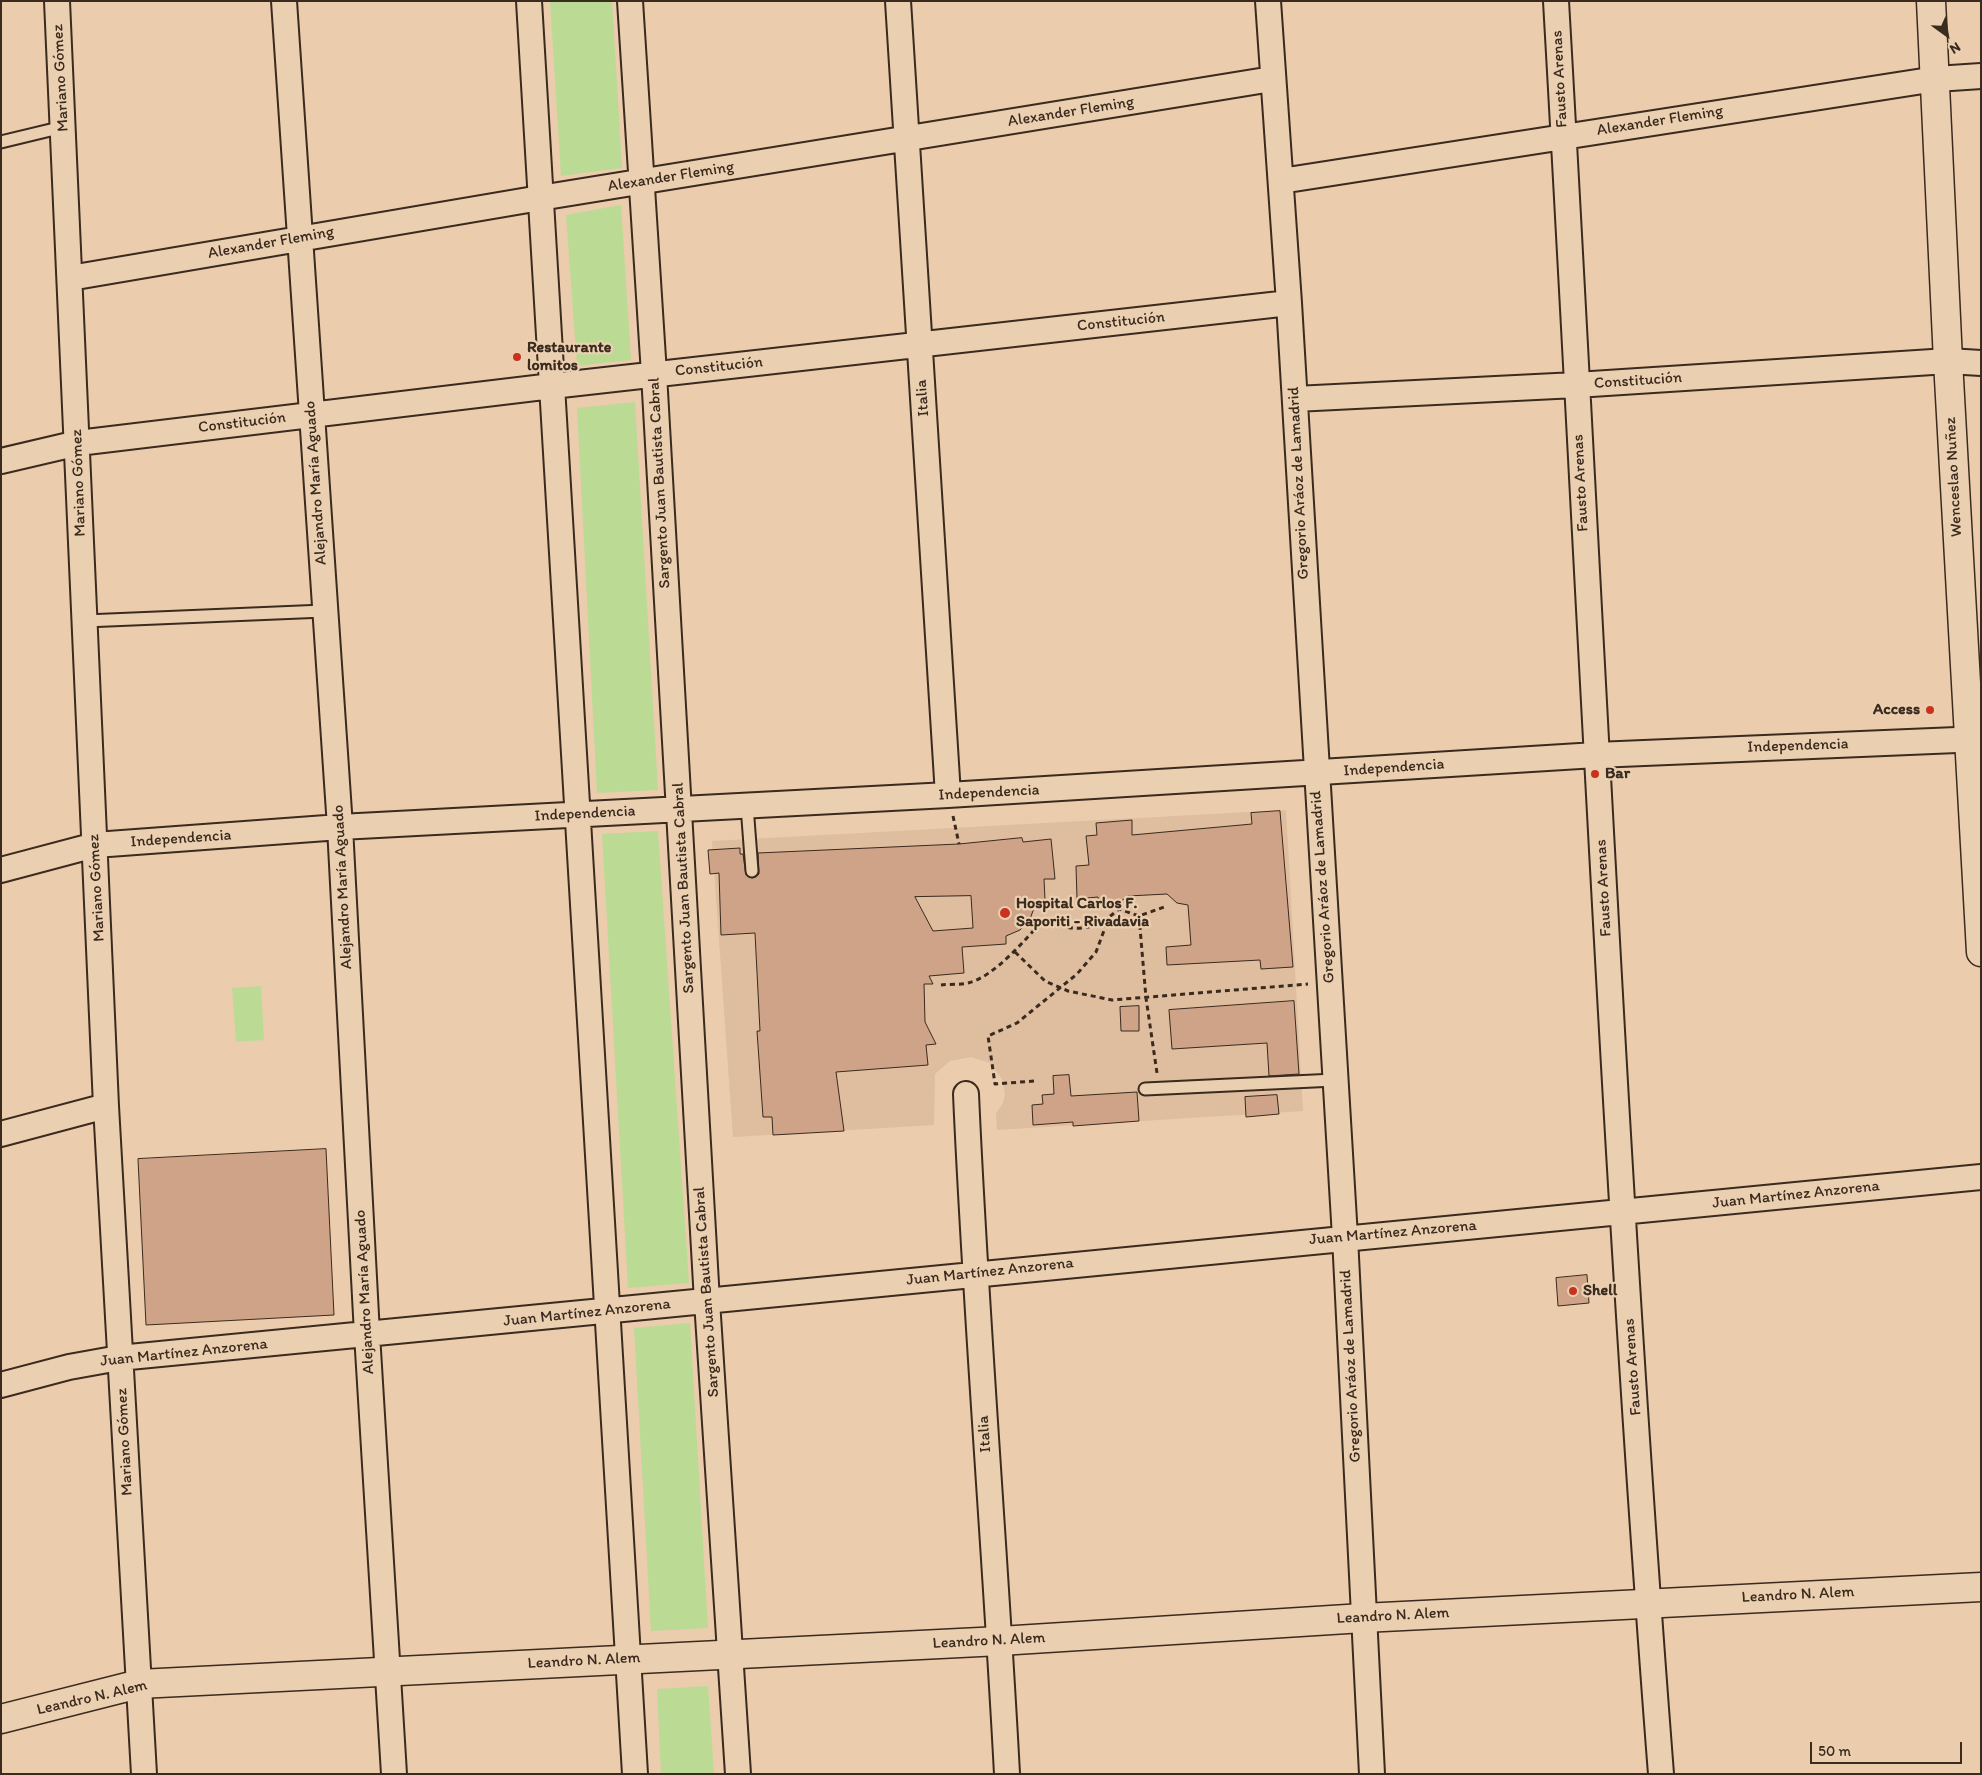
<!DOCTYPE html>
<html>
<head>
<meta charset="utf-8">
<style>
  body { margin:0 }
  #map { position:relative; width:1982px; height:1775px; overflow:hidden; background:#ebccad; font-family:Itim,sans-serif }
  canvas { display:block }
  .frame { position:absolute; inset:0; border:2px solid #3b2a1e; pointer-events:none }
  .north { position:absolute; left:1922px; top:10px; width:50px; height:50px; -webkit-text-stroke:4px #ead0b1; paint-order:stroke; rotate:148deg; font-size:14px; font-weight:700; line-height:20px; text-align:center; color:#3b2a1e }
  .north::after { content:''; display:block; margin:auto; width:18px; height:22px; background:#3b2a1e; clip-path:polygon(50% 0,100% 100%,50% 72%,0 100%) }
  .scale { position:absolute; left:1810px; top:1742px; width:152px; height:22px; box-sizing:border-box; border:2px solid #3b2a1e; border-top:0; padding-left:6px; font-size:15px; line-height:18px; white-space:nowrap; color:#3b2a1e; -webkit-text-stroke:4px #ead0b1; paint-order:stroke }
</style>
</head>
<body>
<div id="map">
<canvas width="1982" height="1775"></canvas>
<div class="frame"></div>
<div class="north">N</div>
<div class="scale">50 m</div>
</div>
<script>
const ctx = document.querySelector('canvas').getContext('2d');
ctx.lineJoin = 'round';
function paint(path, color) {
  ctx.fillStyle = color;
  ctx.fill(path, 'evenodd');
}
function stroke(path, color, width, dash) {
  ctx.strokeStyle = color;
  ctx.lineWidth = width;
  ctx.lineCap = dash ? 'butt' : 'round';
  ctx.setLineDash(dash || []);
  ctx.stroke(path);
}
function write(font, color, halo, rows, align = 'center') {
  ctx.font = font + ' Itim,sans-serif';
  ctx.lineWidth = 4.5;
  ctx.setLineDash([]);
  ctx.textBaseline = 'middle';
  ctx.strokeStyle = halo;
  ctx.fillStyle = color;
  for (const [text, x, y, turn = 0] of rows) {
    ctx.save();
    ctx.translate(x, y);
    ctx.rotate((+turn || 0) * Math.PI / 180);
    ctx.textAlign = isNaN(turn) ? turn : align;
    if (halo) ctx.strokeText(text, 0, 0);
    ctx.fillText(text, 0, 0);
    ctx.restore();
  }
}
paint(new Path2D(`
  M 1286,810 L 1303,1111 L 997,1130 L 996,1113 L 1003,1103 L 1005,1094 L 1002,1079 L 990,1063 L 971,1057 L 950,1061 L 935,1074 L 934,1125 L 733,1137 L 712,841 Z`), '#dfbd9f');
paint(new Path2D(`
  M 550,1 L 612,1 L 622,168 L 561,176 Z
  M 621,205 L 631,360 L 577,366 L 566,215 Z
  M 635,402 L 658,790 L 597,793 L 577,408 Z
  M 658,831 L 689,1283 L 628,1288 L 602,834 Z
  M 261,986 L 264,1040 L 236,1042 L 232,988 Z
  M 690,1323 L 708,1628 L 651,1631 L 634,1328 Z
  M 708,1686 L 714,1774 L 661,1774 L 657,1689 Z`), '#bbdb94');
const building = new Path2D(`
  M 1280,811 L 1293,967 L 1261,969 L 1260,960 L 1167,965 L 1166,947 L 1191,945 L 1188,905 L 1177,903 L 1167,894 L 1128,896 L 1116,905 L 1108,908 L 1099,908 L 1098,897 L 1077,899 L 1076,866 L 1089,865 L 1086,836 L 1097,835 L 1096,823 L 1132,820 L 1132,835 L 1252,824 L 1251,813 Z
  M 1022,838 L 1023,842 L 1051,839 L 1055,879 L 1044,879 L 1045,900 L 1037,900 L 1030,919 L 1020,930 L 1006,936 L 1006,944 L 962,947 L 964,973 L 929,976 L 933,984 L 924,984 L 925,1022 L 936,1044 L 926,1045 L 928,1065 L 836,1072 L 844,1131 L 773,1135 L 772,1117 L 763,1117 L 757,1031 L 760,1031 L 755,933 L 721,935 L 719,873 L 710,874 L 708,850 L 740,848 L 740,854 L 743,854 L 746,875 L 752,878 L 759,874 L 758,853 L 959,844 ZM 971,896 L 973,928 L 933,931 L 915,897 Z
  M 1294,1001 L 1299,1074 L 1269,1076 L 1267,1043 L 1172,1049 L 1169,1010 Z
  M 1139,1006 L 1139,1031 L 1121,1031 L 1120,1007 Z
  M 1069,1075 L 1071,1096 L 1137,1092 L 1139,1121 L 1073,1126 L 1073,1122 L 1033,1125 L 1032,1105 L 1043,1104 L 1042,1095 L 1054,1094 L 1053,1076 Z
  M 1277,1095 L 1279,1114 L 1246,1117 L 1245,1097 Z
  M 326,1149 L 334,1315 L 146,1325 L 138,1159 Z
  M 1587,1275 L 1589,1303 L 1558,1306 L 1556,1278 Z`);
paint(building, '#cea387');
stroke(building, '#3b2a1e', 1);
const lane = new Path2D(`
  M 1,142 L 63,127
  M 85,621 L 324,611
  M 747,806 L 752,871
  M 1145,1089 L 1335,1080`);
const street = new Path2D(`
  M 57,1 L 106,1106 L 144,1774
  M 284,1 L 340,827 L 367,1334 L 394,1774
  M 529,1 L 635,1774
  M 630,1 L 654,374 L 707,1301 L 738,1774
  M 898,1 L 948,795
  M 1268,1 L 1289,303 L 1345,1237 L 1372,1774
  M 1556,1 C 1590,592 1615,1184 1661,1774
  M 1281,181 L 1936,79 L 1981,76
  M 70,278 L 540,198 L 1272,79
  M 1295,399 L 1576,385 L 1948,361 L 1981,363
  M 1,461 L 78,443 L 552,386 L 1289,303
  M 1,870 L 95,845 L 340,827 L 948,795 L 1596,755 L 1981,739
  M 966,1094 C 976,1321 995,1547 1007,1774
  M 1,1134 L 106,1106
  M 1,1385 L 69,1367 L 119,1358 L 1981,1177`);
const secondary = new Path2D(`
  M 1931,1 L 1948,361 L 1981,952
  M 1,1719 L 139,1684 L 1000,1641 L 1363,1618 L 1981,1587`);
stroke(lane, '#3b2a1e', 15);
stroke(street, '#3b2a1e', 28);
stroke(secondary, '#3b2a1e', 31);
stroke(new Path2D(`
  M 953,816 L 959,844
  M 1139,916 L 1146,998 L 1157,1073
  M 1015,952 L 1045,981 L 1068,991 L 1112,1000 L 1308,984
  M 941,985 C 949,984 959,985 968,983 C 994,977 1026,939 1044,919 C 1075,934 1094,931 1119,909 L 1139,916 L 1167,906
  M 1034,1081 L 995,1084 L 988,1036 L 1017,1023 L 1077,974 L 1096,952 L 1108,920`), '#3b2a1e', 3, [5, 4]);
stroke(lane, '#ead0b1', 11);
stroke(street, '#ead0b1', 24);
stroke(secondary, '#ead0b1', 28);
for (const [x, y, r, color] of [
  [517,357,5,"#c8321e"],
  [1930,710,5,"#c8321e"],
  [1595,774,5,"#c8321e"],
  [1005,913,6,"#c8321e"],
  [1573,1291,5,"#c8321e"]
]) {
  const dot = new Path2D();
  dot.arc(x, y, r, 0, 2 * Math.PI);
  ctx.fillStyle = color;
  ctx.fill(dot);
  stroke(dot, '#ead0b1', 2);
}
write('16px', '#3b2a1e', '#ead0b1', [
  ["Mariano Gómez",61,78,-93],
  ["Fausto Arenas",1560,79,-93],
  ["Alexander Fleming",1071,112,-9],
  ["Alexander Fleming",1660,121,-9],
  ["Alexander Fleming",671,177,-9],
  ["Alexander Fleming",271,243,-10],
  ["Constitución",1121,322,-6],
  ["Constitución",719,367,-6],
  ["Constitución",1638,381,-4],
  ["Italia",923,398,-94],
  ["Constitución",242,423,-7],
  ["Wenceslao Nuñez",1954,477,-93],
  ["Mariano Gómez",79,483,-92],
  ["Alejandro María Aguado",316,483,-94],
  ["Sargento Juan Bautista Cabral",660,483,-93],
  ["Gregorio Aráoz de Lamadrid",1299,483,-93],
  ["Fausto Arenas",1581,483,-93],
  ["Independencia",1798,746,-2],
  ["Independencia",1394,768,-4],
  ["Independencia",989,793,-3],
  ["Independencia",585,814,-3],
  ["Independencia",181,839,-4],
  ["Alejandro María Aguado",343,887,-93],
  ["Gregorio Aráoz de Lamadrid",1323,887,-94],
  ["Mariano Gómez",97,888,-93],
  ["Sargento Juan Bautista Cabral",684,888,-93],
  ["Fausto Arenas",1604,888,-93],
  ["Juan Martínez Anzorena",1796,1195,-6],
  ["Juan Martínez Anzorena",1393,1233,-5],
  ["Juan Martínez Anzorena",990,1272,-6],
  ["Alejandro María Aguado",365,1292,-93],
  ["Sargento Juan Bautista Cabral",707,1292,-94],
  ["Juan Martínez Anzorena",587,1313,-6],
  ["Juan Martínez Anzorena",184,1353,-6],
  ["Gregorio Aráoz de Lamadrid",1351,1366,-93],
  ["Fausto Arenas",1633,1367,-94],
  ["Italia",985,1434,-94],
  ["Mariano Gómez",125,1442,-93],
  ["Leandro N. Alem",1798,1595,-3],
  ["Leandro N. Alem",1393,1616,-3],
  ["Leandro N. Alem",989,1641,-3],
  ["Leandro N. Alem",584,1661,-3],
  ["Leandro N. Alem",92,1698,-13]
]);
write('bold 16px', '#3b2a1e', '#ead0b1', [
  ["Restaurante",527,348],
  ["lomitos",527,366],
  ["Access",1920,710,"right"],
  ["Bar",1605,774],
  ["Hospital Carlos F.",1016,904],
  ["Saporiti - Rivadavia",1016,922],
  ["Shell",1583,1291]
], 'left');
</script>
</body>
</html>
